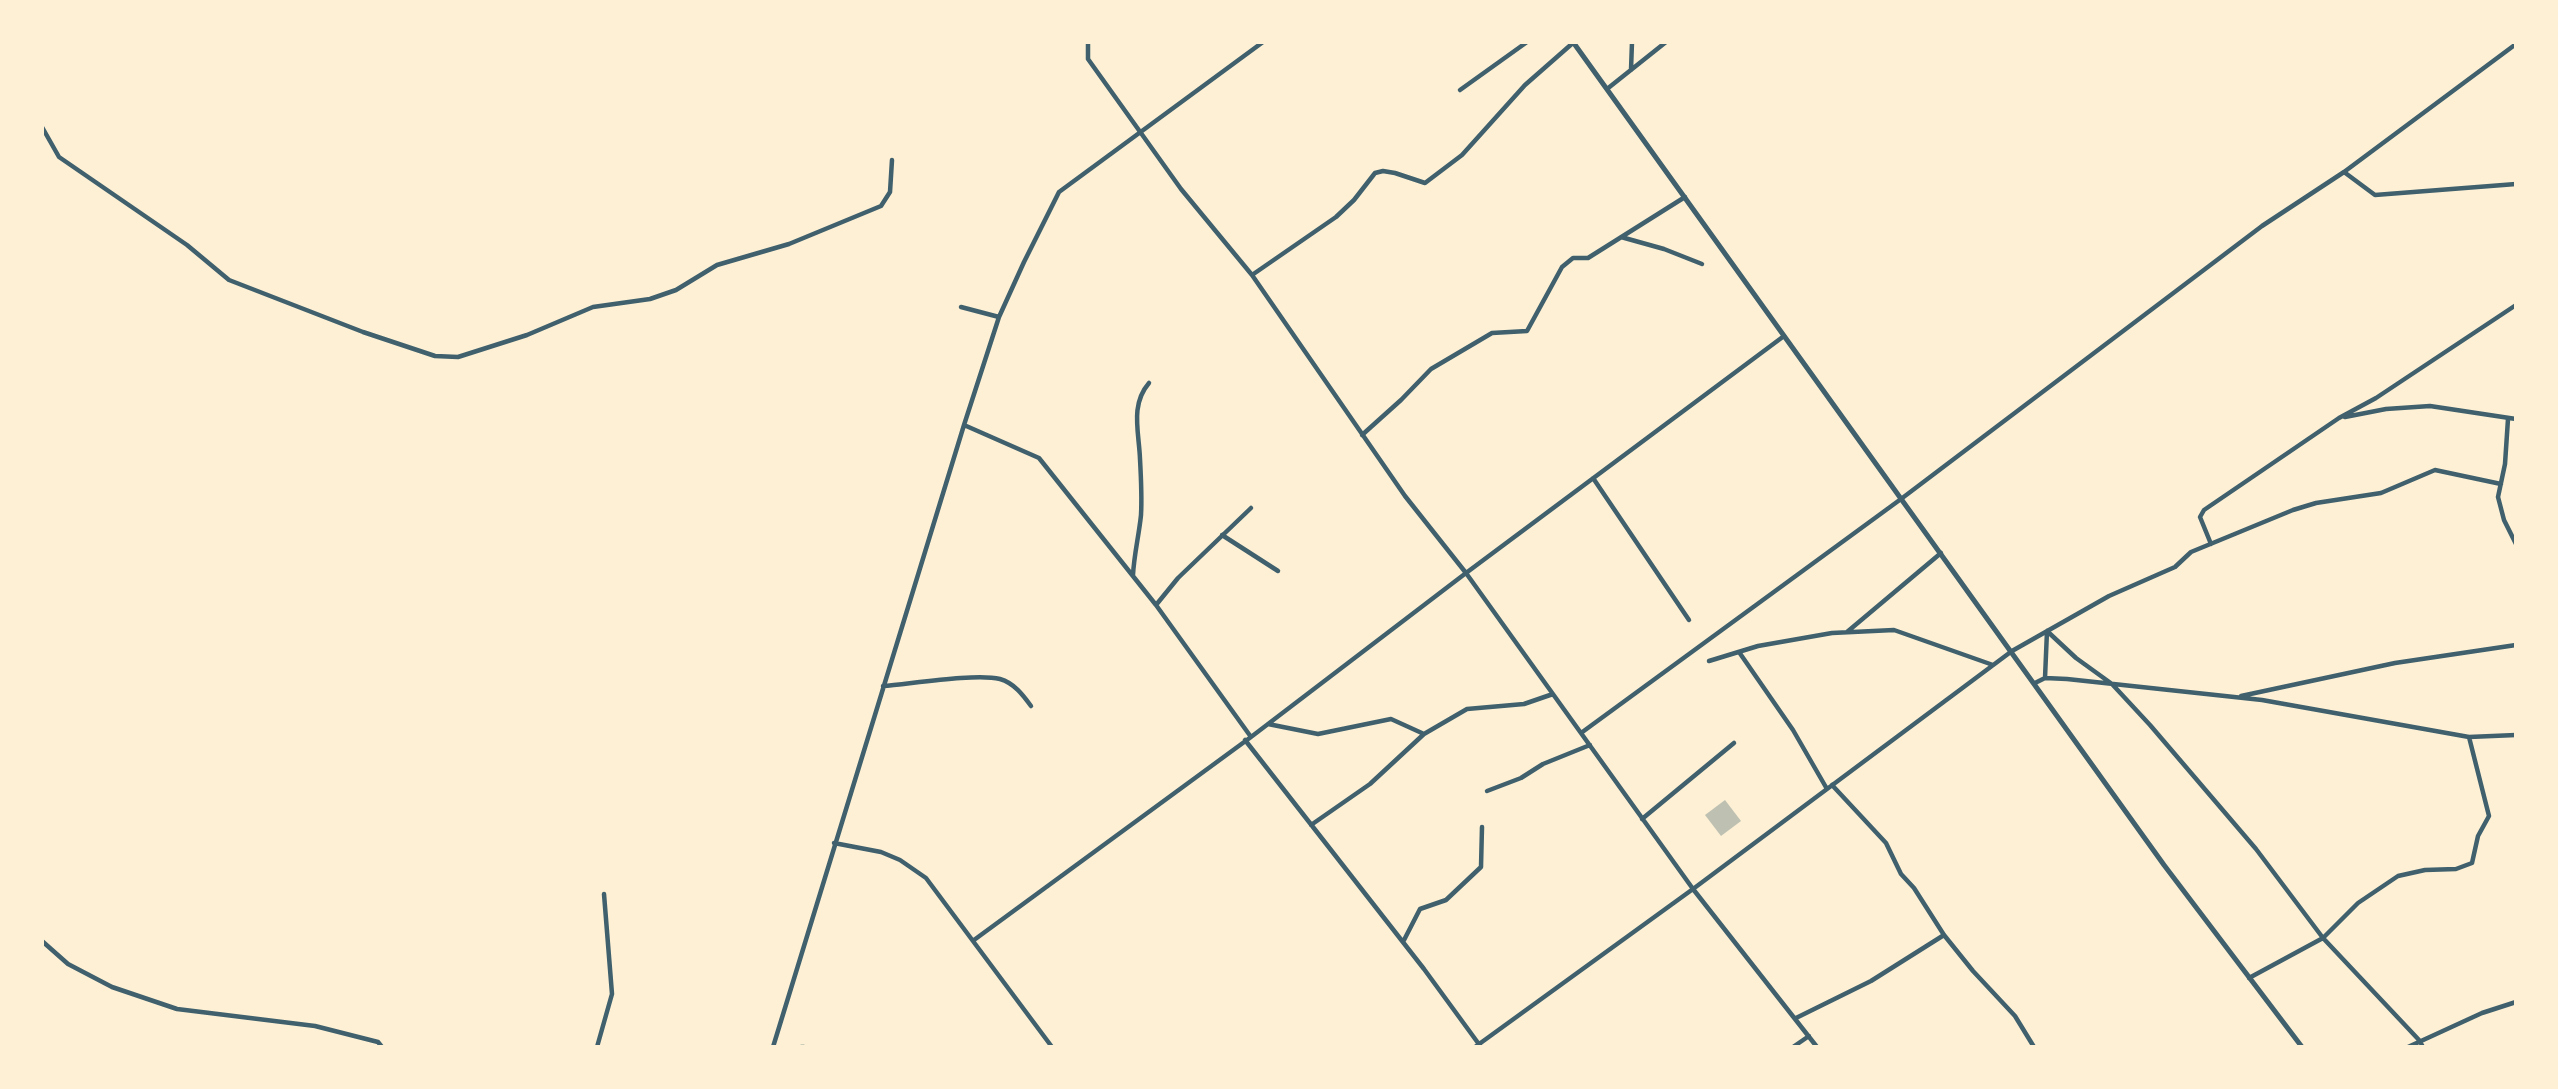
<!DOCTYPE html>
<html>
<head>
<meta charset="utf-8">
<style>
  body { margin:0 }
  #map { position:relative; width:2558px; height:1089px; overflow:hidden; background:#fdf0d5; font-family:"Exo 2",sans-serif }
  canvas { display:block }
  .frame { position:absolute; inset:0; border:44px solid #fdf0d5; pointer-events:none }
</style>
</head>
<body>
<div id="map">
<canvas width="2558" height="1089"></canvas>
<div class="frame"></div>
</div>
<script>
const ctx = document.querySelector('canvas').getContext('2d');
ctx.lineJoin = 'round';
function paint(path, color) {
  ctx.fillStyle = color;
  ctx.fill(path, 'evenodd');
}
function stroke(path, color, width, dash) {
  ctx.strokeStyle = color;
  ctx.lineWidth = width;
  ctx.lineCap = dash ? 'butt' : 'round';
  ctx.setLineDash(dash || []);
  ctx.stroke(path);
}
paint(new Path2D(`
  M 1725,800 L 1741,821 L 1721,836 L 1705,815 Z`), '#bec0b2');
stroke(new Path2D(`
  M 1088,42 L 1088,59 L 1181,189 L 1252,275 L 1405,496 L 1466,573 L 1693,889 L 1817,1047
  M 1631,70 L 1632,42
  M 1607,89 L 1666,42
  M 1460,90 L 1527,42
  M 42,127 L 59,157 L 187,245 L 229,280 L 363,332 L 435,356 L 458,357 L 527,335 L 593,307 L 650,299 L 676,290 L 717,265 L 789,244 L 881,206 L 890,192 L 892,160
  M 2344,172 L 2375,195 L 2516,184
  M 1621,237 L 1664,249 L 1702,264
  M 1252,275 L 1336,217 L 1354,200 L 1375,173 L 1383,171 L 1395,173 L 1425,183 L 1462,155 L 1525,85 L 1574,42
  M 961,307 L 999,317
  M 2345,417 L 2386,409 L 2430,406 L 2516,419
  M 2508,419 L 2505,464 L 2498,497 L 2504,520 L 2516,544
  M 964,425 L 1039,458 L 1156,605 L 1251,737
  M 1362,435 L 1401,400 L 1431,369 L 1492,333 L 1527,331 L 1562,267 L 1573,258 L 1588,258 L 1685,197
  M 1593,478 L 1689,620
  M 1222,535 L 1278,571
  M 2211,544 L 2200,517 L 2204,510 L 2339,418 L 2376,398 L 2516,305
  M 1133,575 C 1134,555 1139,535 1141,515 C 1142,497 1141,477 1140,459 C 1139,432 1130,405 1149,383
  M 1156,605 L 1178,578 L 1251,508
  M 2047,631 L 2076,658 L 2112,684 L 2150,725 L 2256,849 L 2323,938 L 2419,1040 L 2423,1047
  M 1847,632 L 1941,553
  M 1739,652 L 1793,730 L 1827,789
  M 1709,661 L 1758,646 L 1832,633 L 1894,630 L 1993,665
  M 2045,678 L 2047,631
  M 2035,683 L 2045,678 L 2067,679 L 2262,700 L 2469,737 L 2516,735
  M 883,686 C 910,684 976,673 1000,679 C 1014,683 1023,695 1031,706
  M 2241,696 L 2395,663 L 2516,645
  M 1268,724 L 1318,734 L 1391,719 L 1424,734 L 1467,709 L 1524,704 L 1553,694
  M 1581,733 L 1901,499 L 2262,226 L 2344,172 L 2516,44
  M 1245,740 L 1424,969 L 1481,1047
  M 1832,785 L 1886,843 L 1901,874 L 1914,888 L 1944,935 L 1973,971 L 2015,1016 L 2034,1047
  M 1487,791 L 1521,778 L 1543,764 L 1590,745
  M 1642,819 L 1734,743
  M 1311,825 L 1370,784 L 1424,734
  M 834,843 L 881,852 L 900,860 L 926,878 L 1052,1047
  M 974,940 L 1251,737 L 1466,573 L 1784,336
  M 42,941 L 68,964 L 112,987 L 177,1009 L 315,1026 L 378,1042 L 382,1047
  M 1403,942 L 1420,909 L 1446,900 L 1481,867 L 1482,827
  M 2249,978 L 2323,938 L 2358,903 L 2398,876 L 2425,870 L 2456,869 L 2472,863 L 2478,836 L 2489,816 L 2469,737
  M 1796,1018 L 1871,981 L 1944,935
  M 597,1047 L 612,994 L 604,894
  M 773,1047 L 964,425 L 999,317 L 1024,262 L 1059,192 L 1263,42
  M 801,1047 L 804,1047
  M 1475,1047 L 1693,889 L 2012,651 L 2109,596 L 2175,567 L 2191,552 L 2293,510 L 2316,503 L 2381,493 L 2435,470 L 2501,484
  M 1793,1047 L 1809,1036
  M 2408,1047 L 2482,1013 L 2516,1002`), '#3f606c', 4.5);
stroke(new Path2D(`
  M 1573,42 L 2164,865 L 2302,1047`), '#3f606c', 5);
</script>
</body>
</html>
